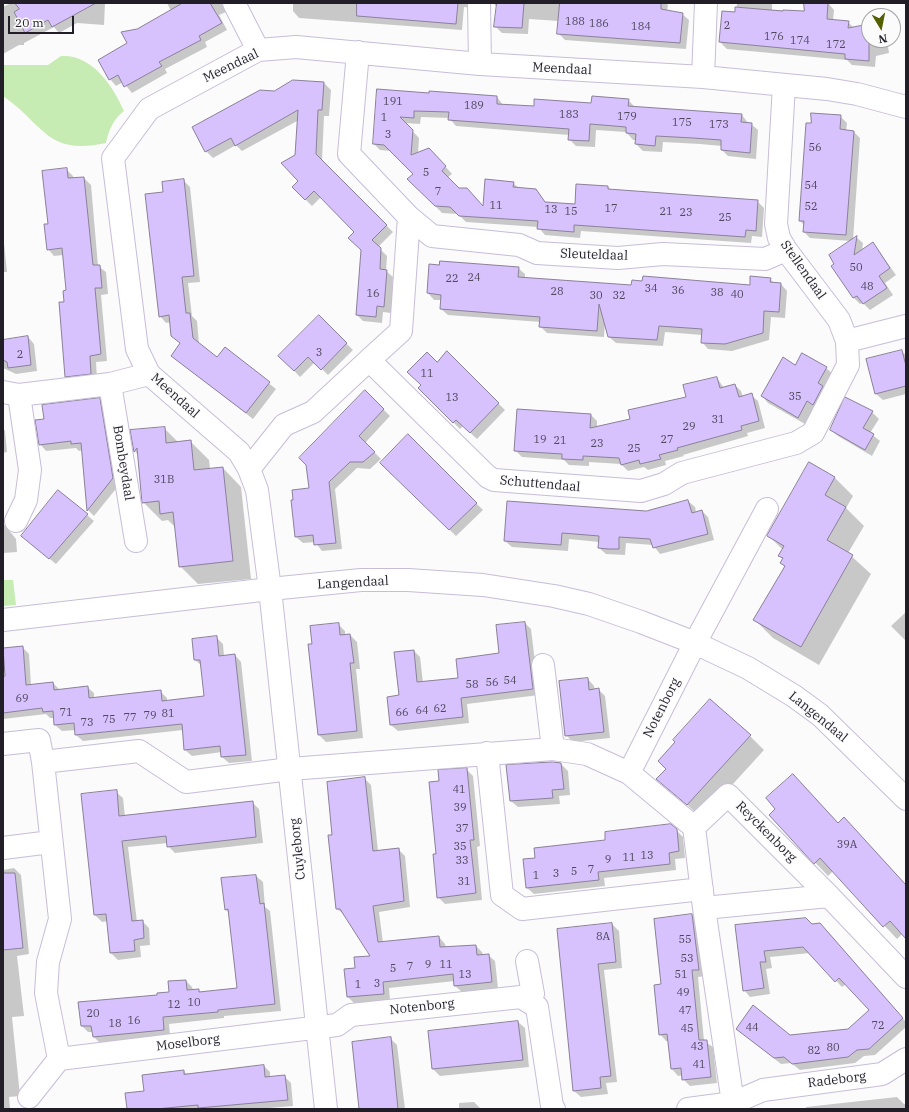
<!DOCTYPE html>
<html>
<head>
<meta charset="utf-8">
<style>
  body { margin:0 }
  #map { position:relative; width:909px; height:1112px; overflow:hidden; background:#fbfbfb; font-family:"IBM Plex Serif",serif }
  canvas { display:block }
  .frame { position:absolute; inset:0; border:4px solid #211e28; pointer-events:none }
  .north { position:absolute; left:861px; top:8px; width:40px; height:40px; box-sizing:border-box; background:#fbfbfb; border:1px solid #a4a3a7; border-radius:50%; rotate:170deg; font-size:11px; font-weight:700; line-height:16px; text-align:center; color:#211e28 }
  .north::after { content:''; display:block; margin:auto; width:14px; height:18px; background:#536001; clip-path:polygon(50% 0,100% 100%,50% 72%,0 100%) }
  .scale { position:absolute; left:8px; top:16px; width:66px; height:18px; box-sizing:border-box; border:2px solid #211e28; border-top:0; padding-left:5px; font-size:12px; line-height:14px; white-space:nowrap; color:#211e28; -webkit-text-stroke:3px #fbfbfb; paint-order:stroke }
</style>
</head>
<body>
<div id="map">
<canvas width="909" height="1112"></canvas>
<div class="frame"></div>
<div class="north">N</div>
<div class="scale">20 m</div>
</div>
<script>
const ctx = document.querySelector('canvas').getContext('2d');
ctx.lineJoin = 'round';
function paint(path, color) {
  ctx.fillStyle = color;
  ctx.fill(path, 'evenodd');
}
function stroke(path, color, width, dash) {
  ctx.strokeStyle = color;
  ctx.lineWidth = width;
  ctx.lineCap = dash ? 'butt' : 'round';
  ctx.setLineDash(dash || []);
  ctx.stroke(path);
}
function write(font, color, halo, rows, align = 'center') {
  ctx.font = font + ' "IBM Plex Serif",serif';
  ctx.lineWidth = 3;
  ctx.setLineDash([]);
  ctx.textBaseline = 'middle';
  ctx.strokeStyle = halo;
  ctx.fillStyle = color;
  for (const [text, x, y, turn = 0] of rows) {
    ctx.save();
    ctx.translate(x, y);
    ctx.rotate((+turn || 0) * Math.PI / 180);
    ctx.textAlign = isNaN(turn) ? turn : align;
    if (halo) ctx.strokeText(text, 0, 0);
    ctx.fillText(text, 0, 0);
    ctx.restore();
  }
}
paint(new Path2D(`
  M 61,56 C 92,54 113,86 124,111 C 114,118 108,131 106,143 C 46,156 44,124 3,96 L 3,65 L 48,65 Z
  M 3,580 L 13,580 L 16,605 L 3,606 Z`), '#c6ebb3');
paint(new Path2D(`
  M 11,3 L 105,3 L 104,25 L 77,23 L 59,33 L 54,27 L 24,43 L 24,45 L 19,45 L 3,54 L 3,7 Z
  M 167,3 L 221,3 L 226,12 L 219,15 L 227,30 L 205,42 L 207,47 L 165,69 L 167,73 L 132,93 L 123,82 L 116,86 L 110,79 L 128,44 L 138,30 L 171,11 Z
  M 293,3 L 476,3 L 473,8 L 464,7 L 462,30 L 299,18 L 293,11 Z
  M 493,3 L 665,3 L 668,5 L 667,11 L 682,14 L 689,20 L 686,49 L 565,40 L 558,33 L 559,21 L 529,19 L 528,34 L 502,33 L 495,26 L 497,7 Z
  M 737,3 L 772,3 L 772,10 L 804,12 L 805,3 L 828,3 L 834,10 L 833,21 L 848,22 L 854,28 L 869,25 L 869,40 L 887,40 L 889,53 L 876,56 L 875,67 L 852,65 L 847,60 L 727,49 L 720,42 L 736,13 Z
  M 293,81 L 324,83 L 331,90 L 329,116 L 324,116 L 322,161 L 393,232 L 378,247 L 387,256 L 386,271 L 393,277 L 391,313 L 383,312 L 382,323 L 363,321 L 357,315 L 362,250 L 356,232 L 321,197 L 312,206 L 293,187 L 300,181 L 296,156 L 299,120 L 242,151 L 236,145 L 213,158 L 206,151 L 274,92 Z
  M 378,90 L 497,97 L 503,105 L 535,107 L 592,104 L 628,100 L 635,107 L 742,115 L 748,123 L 751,124 L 758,130 L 756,159 L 728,156 L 722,150 L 722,146 L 700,144 L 663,142 L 662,152 L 643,151 L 636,144 L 637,140 L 633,140 L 626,132 L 596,130 L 595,147 L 576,146 L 569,139 L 569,135 L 456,126 L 449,118 L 421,117 L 420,124 L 405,123 L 419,138 L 418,154 L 436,156 L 452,174 L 447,178 L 484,208 L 513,183 L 520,189 L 536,190 L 546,203 L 576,205 L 608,187 L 611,190 L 757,201 L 764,208 L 762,237 L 752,236 L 751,243 L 581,231 L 580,238 L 545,235 L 538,227 L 466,222 L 458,214 L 442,213 L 409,179 L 414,174 L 391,151 L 380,150 L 374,144 Z
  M 840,116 L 847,123 L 846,131 L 854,132 L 860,138 L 853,240 L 856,237 L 863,243 L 862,251 L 873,243 L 896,275 L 885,283 L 893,295 L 870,310 L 863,303 L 860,304 L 854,298 L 832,266 L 851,241 L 810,238 L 804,232 L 804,225 L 800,221 Z
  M 66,169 L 73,176 L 73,179 L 84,178 L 91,185 L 98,266 L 106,272 L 108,294 L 101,295 L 107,361 L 96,362 L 97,380 L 73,383 L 66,376 L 67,291 L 63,255 L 54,256 L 48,249 L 49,225 Z
  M 183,180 L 190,187 L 200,282 L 188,283 L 192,316 L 197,321 L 199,344 L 217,358 L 224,348 L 276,389 L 253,419 L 172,356 L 181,344 L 172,335 L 171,322 L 166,323 L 160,316 L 165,192 Z
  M 3,233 L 7,272 L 3,272 Z
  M 518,268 L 525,274 L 525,278 L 632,286 L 751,286 L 770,279 L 775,284 L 781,284 L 787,291 L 785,318 L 771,317 L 769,340 L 732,351 L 708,349 L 702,342 L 702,335 L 665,332 L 663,346 L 616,343 L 609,337 L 605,322 L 604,337 L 547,333 L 540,326 L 541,322 L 448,315 L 441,309 L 442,300 L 434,300 L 428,293 Z
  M 319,317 L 353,350 L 328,375 L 315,362 L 300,377 L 280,356 Z
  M 28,337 L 34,344 L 37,371 L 16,374 L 3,368 L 3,341 Z
  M 901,351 L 906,355 L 906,394 L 883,400 L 876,394 L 867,360 Z
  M 447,353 L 505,410 L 477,439 L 463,426 L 460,429 L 426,395 L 437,363 Z
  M 796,366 L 826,368 L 833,374 L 805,424 L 768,403 L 762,396 Z
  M 717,378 L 724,388 L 735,385 L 741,391 L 743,397 L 751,395 L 758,401 L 765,428 L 747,433 L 748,436 L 683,455 L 684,456 L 665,461 L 666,465 L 648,470 L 644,467 L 628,471 L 621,464 L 589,462 L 589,466 L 569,465 L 564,460 L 522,457 L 515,450 L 591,415 L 597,421 L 597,427 L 631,419 L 687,398 Z
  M 365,391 L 390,416 L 365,443 L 381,459 L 370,469 L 357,468 L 335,489 L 342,549 L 322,551 L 315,542 L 303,543 L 296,537 L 310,489 Z
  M 99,399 L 106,406 L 119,485 L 94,516 L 88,510 L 83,450 L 79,451 L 76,448 L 46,451 L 40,444 L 45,420 Z
  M 872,412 L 879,419 L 870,433 L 880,441 L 872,456 L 838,436 L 831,430 Z
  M 3,428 L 5,431 L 7,452 L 3,453 Z
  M 164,428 L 179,443 L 190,441 L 209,460 L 210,469 L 223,468 L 241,487 L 251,579 L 198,584 L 180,566 L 176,528 L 168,520 L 162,521 L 143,502 L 138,455 L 135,451 L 131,431 Z
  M 408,436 L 483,510 L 456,536 L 381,463 Z
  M 809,463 L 835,478 L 853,496 L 846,508 L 864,526 L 848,553 L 871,574 L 819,665 L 773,638 L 755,620 L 785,567 L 781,563 L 783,559 L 779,555 L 783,550 L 768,535 Z
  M 688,501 L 695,507 L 696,512 L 702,511 L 708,517 L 714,540 L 660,554 L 653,545 L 626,543 L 625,555 L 606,554 L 599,548 L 599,542 L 569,539 L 568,551 L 512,547 L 505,541 L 646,512 Z
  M 87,515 L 94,521 L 56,564 L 22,536 Z
  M 3,523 L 16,539 L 17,552 L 3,553 Z
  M 906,612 L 906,641 L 891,626 Z
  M 525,623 L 531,629 L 539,695 L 467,704 L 469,723 L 398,731 L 391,725 L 414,651 L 420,657 L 423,683 L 459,679 L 500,654 Z
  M 338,624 L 345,631 L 345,636 L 350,635 L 357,642 L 360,669 L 356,669 L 363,738 L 326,742 L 319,735 L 309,645 L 313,645 Z
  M 216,637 L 223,644 L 224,656 L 235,655 L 241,662 L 252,761 L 229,763 L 222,757 L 222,752 L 192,756 L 185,750 L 183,730 L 83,741 L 76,735 L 76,730 L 62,731 L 55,725 L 54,718 L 50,718 L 46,714 L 3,719 L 3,677 L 6,677 L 22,647 L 29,654 L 31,685 L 53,683 L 60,690 L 87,687 L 94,693 L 94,698 L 160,691 L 167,698 L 167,701 L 205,697 L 202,666 L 195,660 Z
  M 588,679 L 594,686 L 595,690 L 599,690 L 605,696 L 610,738 L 573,742 L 566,735 Z
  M 750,736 L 764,750 L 702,818 L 658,779 Z
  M 561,764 L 568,771 L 570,795 L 559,796 L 560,804 L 518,807 L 511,801 Z
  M 466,769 L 473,776 L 480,846 L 477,847 L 482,900 L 445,904 L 438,897 L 437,855 L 440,782 Z
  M 793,775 L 839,824 L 906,885 L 906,937 L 903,933 L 897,939 L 833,871 L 828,876 L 770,815 L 777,809 Z
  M 365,779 L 371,785 L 378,851 L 398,849 L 405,856 L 410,907 L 379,912 L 383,943 L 439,937 L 445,944 L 446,948 L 476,946 L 482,952 L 483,955 L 488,955 L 495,961 L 498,988 L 462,992 L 455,986 L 455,981 L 389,988 L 390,1000 L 354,1003 L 348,997 L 357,969 L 372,957 L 345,915 L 337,909 L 333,836 Z
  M 116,792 L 123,798 L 125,817 L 252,802 L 259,809 L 263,843 L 175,853 L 168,846 L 168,843 L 128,847 L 137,922 L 142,921 L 149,928 L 150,945 L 140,946 L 141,957 L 118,960 L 111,953 L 108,921 L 102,922 L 95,915 L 82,795 Z
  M 676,830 L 683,837 L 685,858 L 675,859 L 676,870 L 604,878 L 605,886 L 534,894 L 527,888 L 536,859 L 606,840 Z
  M 14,868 L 21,875 L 29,954 L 17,956 L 24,1016 L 12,1017 L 20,1096 L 9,1097 L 10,1109 L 3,1109 L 3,870 Z
  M 256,876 L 263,882 L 265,907 L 270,911 L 281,1011 L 224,1016 L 224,1018 L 169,1024 L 170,1036 L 100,1043 L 94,1037 L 93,1032 L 88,1032 L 82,1026 L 170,993 L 186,981 L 192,987 L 193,990 L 198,990 L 201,993 L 238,989 L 230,914 L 226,910 L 222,879 Z
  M 692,915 L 698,922 L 705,976 L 698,977 L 704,1041 L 713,1047 L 717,1083 L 690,1086 L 683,1079 L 683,1075 L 678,1076 L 672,1069 L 668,1041 L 666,1041 L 660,1034 L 662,985 Z
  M 612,924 L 619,931 L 622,968 L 604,970 L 617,1082 L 606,1083 L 608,1094 L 581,1097 L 574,1091 L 558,930 Z
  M 812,925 L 827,931 L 906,1022 L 906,1027 L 875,1055 L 864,1056 L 855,1063 L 800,1070 L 791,1063 L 781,1064 L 737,1029 L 790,1036 L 848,1030 L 871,1010 L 846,984 L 842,987 L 810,953 L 770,957 L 772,968 L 766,969 L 770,994 L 750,997 L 744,990 L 737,926 Z
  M 518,1022 L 525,1028 L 529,1067 L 440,1076 L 433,1069 L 429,1032 Z
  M 390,1038 L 397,1045 L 405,1109 L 360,1109 Z
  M 264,1066 L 270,1072 L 270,1078 L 285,1077 L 291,1083 L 293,1106 L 257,1109 L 117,1109 L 128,1108 L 145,1092 L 184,1071 L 187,1075 Z
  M 897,1097 L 904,1104 L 906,1104 L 906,1109 L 806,1109 L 806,1107 Z
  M 474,1102 L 481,1109 L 459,1109 L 459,1103 Z`), '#0003');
const building = new Path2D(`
  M 15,3 L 96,3 L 52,27 L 48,20 L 25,33 L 14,12 L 19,9 Z
  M 183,3 L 210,3 L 222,23 L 199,36 L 201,40 L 159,62 L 162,66 L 124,87 L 118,75 L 109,80 L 98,60 L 127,43 L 121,32 L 137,29 Z
  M 357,3 L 458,3 L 456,24 L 357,16 Z
  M 497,3 L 524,3 L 522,28 L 494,27 Z
  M 560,3 L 661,3 L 661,9 L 683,13 L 680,43 L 557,34 Z
  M 804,3 L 828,3 L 827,19 L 849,21 L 848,28 L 869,24 L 869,61 L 845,59 L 845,54 L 719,42 L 722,11 L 735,12 L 735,7 L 783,11 L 783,10 L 804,11 Z
  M 293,80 L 324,82 L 322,110 L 318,110 L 316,154 L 387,225 L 372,240 L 381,248 L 380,269 L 387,270 L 384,307 L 377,306 L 376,317 L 356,315 L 361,250 L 348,238 L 354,232 L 314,191 L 305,200 L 292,187 L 298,181 L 281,163 L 295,155 L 298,110 L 235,146 L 231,138 L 205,152 L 192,127 L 260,90 L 274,91 Z
  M 377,89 L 429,93 L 429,91 L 497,96 L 497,104 L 534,106 L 534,99 L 591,103 L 592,96 L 629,99 L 628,106 L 742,114 L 741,122 L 752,123 L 750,153 L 721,150 L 721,140 L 693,138 L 656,136 L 655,146 L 635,144 L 636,134 L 626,133 L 626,127 L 590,124 L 589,141 L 568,140 L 569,129 L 448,120 L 449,112 L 414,111 L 414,118 L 400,117 L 413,130 L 411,155 L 429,148 L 446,166 L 442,171 L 459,188 L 467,188 L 483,206 L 485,179 L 514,182 L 513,187 L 536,189 L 545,202 L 575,204 L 576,184 L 608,186 L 608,189 L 758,200 L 756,231 L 746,230 L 745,237 L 574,225 L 574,232 L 537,229 L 538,221 L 459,216 L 450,207 L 435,206 L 407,179 L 413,174 L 384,145 L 373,144 Z
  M 811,113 L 841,115 L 840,129 L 854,131 L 846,235 L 803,232 L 804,221 L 799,221 L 806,123 L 811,123 Z
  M 67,168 L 68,178 L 84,177 L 93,265 L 100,265 L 102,288 L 95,288 L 101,354 L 90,356 L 91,374 L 65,377 L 59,302 L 64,302 L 63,291 L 66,290 L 62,248 L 47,250 L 44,224 L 48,224 L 42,171 Z
  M 184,179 L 194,276 L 182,277 L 186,313 L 190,313 L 193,338 L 217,357 L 225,347 L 270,382 L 246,413 L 171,356 L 180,343 L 171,336 L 169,315 L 159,317 L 145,194 L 163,192 L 162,182 Z
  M 857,236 L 854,255 L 873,242 L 890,268 L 879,276 L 887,288 L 863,304 L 857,296 L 853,298 L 831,266 L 834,264 L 829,255 Z
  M 440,261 L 519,267 L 518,277 L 631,285 L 632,280 L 642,281 L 643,276 L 750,285 L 750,276 L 771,278 L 770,282 L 781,283 L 779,312 L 764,311 L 763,333 L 725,344 L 701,343 L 702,329 L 659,326 L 657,340 L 608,337 L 599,304 L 597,331 L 539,327 L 540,317 L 440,309 L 441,295 L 427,293 L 429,264 L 439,265 Z
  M 319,315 L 347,343 L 321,370 L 308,357 L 294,371 L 278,356 Z
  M 28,336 L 31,365 L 8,368 L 7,362 L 3,360 L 3,340 Z
  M 902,350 L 906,366 L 906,386 L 875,394 L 866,359 Z
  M 447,351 L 499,403 L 470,433 L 456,420 L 453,423 L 418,388 L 421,385 L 407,372 L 427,352 L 437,362 Z
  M 802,353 L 827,367 L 818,383 L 823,386 L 813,405 L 807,401 L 798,418 L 761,396 L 783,357 L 795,365 Z
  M 717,377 L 720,388 L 735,384 L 739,397 L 752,393 L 759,421 L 741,426 L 742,430 L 677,448 L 678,450 L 659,455 L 661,459 L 640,464 L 639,460 L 621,465 L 619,458 L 583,456 L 583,460 L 562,459 L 562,454 L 514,451 L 517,409 L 591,414 L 590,428 L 630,419 L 628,410 L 686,397 L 683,385 Z
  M 365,390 L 384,409 L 359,436 L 375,452 L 363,462 L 350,462 L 329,482 L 336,543 L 314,545 L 313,535 L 295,537 L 291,500 L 293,500 L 292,490 L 309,488 L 306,465 L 299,458 Z
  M 845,397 L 873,411 L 863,428 L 874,434 L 865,450 L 830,430 Z
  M 100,398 L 113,478 L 87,511 L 81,443 L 71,444 L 71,441 L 39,445 L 35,420 L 44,419 L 42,405 Z
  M 165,427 L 166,443 L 191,440 L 194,470 L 223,467 L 233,561 L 179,567 L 173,512 L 160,514 L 159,501 L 142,503 L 137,448 L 134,452 L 130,430 Z
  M 408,434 L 477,503 L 449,530 L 380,463 Z
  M 809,462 L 835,477 L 825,495 L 846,507 L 827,540 L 853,555 L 801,647 L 753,620 L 785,566 L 780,563 L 783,558 L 778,556 L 784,546 L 767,536 Z
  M 58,490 L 88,514 L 49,559 L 21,536 Z
  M 688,500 L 692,513 L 702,510 L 708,534 L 653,548 L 650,539 L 619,537 L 619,549 L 608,549 L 598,548 L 599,536 L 562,533 L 561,545 L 504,541 L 507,501 L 646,511 Z
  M 525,622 L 533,689 L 461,698 L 463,717 L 390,725 L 387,697 L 399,695 L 394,652 L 414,650 L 417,682 L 458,678 L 456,659 L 499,653 L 496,625 Z
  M 339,623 L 340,635 L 350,634 L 354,663 L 350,663 L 357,731 L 318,735 L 308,644 L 312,644 L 310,626 Z
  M 217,636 L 219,656 L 235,654 L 246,755 L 221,757 L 220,746 L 184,750 L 182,724 L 75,735 L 74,723 L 54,725 L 53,711 L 43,712 L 42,708 L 3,713 L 3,677 L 5,676 L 3,648 L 23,646 L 26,685 L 53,682 L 54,690 L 88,686 L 89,698 L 161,690 L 162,701 L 204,696 L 200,660 L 194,660 L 192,639 Z
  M 588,678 L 589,690 L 599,688 L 604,732 L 565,736 L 559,681 Z
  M 710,699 L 751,735 L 687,805 L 656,779 L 666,769 L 658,761 L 675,742 L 673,740 Z
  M 553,762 L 561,763 L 564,789 L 552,790 L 553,798 L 510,801 L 506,765 Z
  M 467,768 L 474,840 L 470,840 L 476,893 L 437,898 L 433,854 L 436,854 L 429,782 L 439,781 L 438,770 Z
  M 793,774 L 838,823 L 844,817 L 906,885 L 906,939 L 890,921 L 883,927 L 820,858 L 814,864 L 769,815 L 775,809 L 766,798 Z
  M 365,777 L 373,851 L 399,848 L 404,901 L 373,906 L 378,942 L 439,936 L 440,947 L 476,945 L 477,955 L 489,954 L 492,982 L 454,986 L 453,974 L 383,982 L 384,994 L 347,997 L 344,969 L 355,968 L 354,957 L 370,956 L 340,909 L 336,909 L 328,835 L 332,835 L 327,782 Z
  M 117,790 L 119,816 L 253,801 L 256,837 L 167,847 L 166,836 L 122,841 L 132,921 L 143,920 L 144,938 L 134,940 L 135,951 L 110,953 L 106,914 L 94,915 L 81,794 Z
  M 671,824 L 677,829 L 679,851 L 669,853 L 670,864 L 598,872 L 599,880 L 526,888 L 523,859 L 535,858 L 534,848 L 605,840 L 605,832 Z
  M 3,873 L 15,873 L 23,948 L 3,950 Z
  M 256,875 L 260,904 L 264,903 L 275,1004 L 218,1010 L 218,1012 L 163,1017 L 164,1030 L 93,1037 L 91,1026 L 81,1026 L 78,1002 L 157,995 L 157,993 L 169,992 L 168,981 L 186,980 L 187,990 L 199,989 L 199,992 L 237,988 L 228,909 L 225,910 L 221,878 Z
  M 692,914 L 699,970 L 692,970 L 699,1040 L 707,1040 L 711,1077 L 682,1080 L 681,1068 L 671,1069 L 667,1034 L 659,1035 L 654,985 L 661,984 L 654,919 Z
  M 806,918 L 812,924 L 820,923 L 903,1018 L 869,1049 L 857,1050 L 848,1057 L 792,1064 L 784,1057 L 774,1058 L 736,1029 L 753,1005 L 790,1035 L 848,1029 L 869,1010 L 839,978 L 835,982 L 803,947 L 764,951 L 766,962 L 760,962 L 764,988 L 743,991 L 735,925 Z
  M 612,923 L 616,962 L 598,964 L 611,1076 L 600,1077 L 601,1088 L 573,1091 L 557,929 Z
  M 518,1021 L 523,1060 L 432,1069 L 428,1031 Z
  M 391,1037 L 398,1109 L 359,1109 L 352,1042 Z
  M 264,1065 L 265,1077 L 285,1075 L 288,1100 L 198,1108 L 198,1105 L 156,1109 L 127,1109 L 125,1093 L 144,1091 L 142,1075 L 184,1070 L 184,1074 Z`);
paint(building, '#d8c2fd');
stroke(building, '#898099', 1);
const minor = new Path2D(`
  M 234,3 L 258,50
  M 479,3 L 480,64
  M 358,52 L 349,154 L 409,217 L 432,236 L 519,245 L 537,253 L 618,258 L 663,254 L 765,259 L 786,250
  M 703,77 L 706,3
  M 784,85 L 776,224 L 779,238 L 786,250 L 839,320 L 847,341 L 906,326
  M 369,360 L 401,331 L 409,217
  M 110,384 L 136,541
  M 3,392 L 19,395 L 110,384 L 149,374
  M 249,469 L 284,425 L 313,412 L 369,360 L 488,477 L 494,480 L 641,491 L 664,484 L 682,473 L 796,443 L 813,433 L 848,365 L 847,341
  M 16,521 L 26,500 L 30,470 L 19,395
  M 543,665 L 553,749
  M 3,744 L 39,740 L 43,762 L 60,919 L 48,962 L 46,993 L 59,1059
  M 487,753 L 502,895 L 522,909 L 702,889
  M 43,762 L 139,751 L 186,782 L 290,769 L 553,749 L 587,754 L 629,773 L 694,827
  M 629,773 L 695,643 L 767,509
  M 3,848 L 51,842
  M 704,908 L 829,896
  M 527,961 L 533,994 L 529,1002
  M 29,1097 L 59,1059 L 337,1025 L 351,1015 L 521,997 L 537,1007 L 552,1106 L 554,1109
  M 733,1103 L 704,908 L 694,827 L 728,795 L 829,896 L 906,977
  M 326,1109 L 270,589 L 257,490 L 249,469 L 239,452 L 149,374 L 137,349 L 113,158 L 149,109 L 258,50 L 296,47 L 480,64 L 703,77 L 827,89 L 857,94 L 906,107
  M 688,1109 L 733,1103 L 763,1090 L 882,1074 L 906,1059`);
const tertiary = new Path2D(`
  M 3,620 L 270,589 L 361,580 L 408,580 L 483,585 L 554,596 L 589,604 L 641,622 L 695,643 L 748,668 L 794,696 L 820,715 L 906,799`);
stroke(minor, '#c7bdd8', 24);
stroke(tertiary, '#c7bdd8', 24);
stroke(minor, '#fff', 22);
stroke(tertiary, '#fff', 22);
write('11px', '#4f475d', null, [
  ["188",575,22],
  ["186",599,24],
  ["2",727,26],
  ["184",641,27],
  ["176",774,37],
  ["174",800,41],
  ["172",836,45],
  ["191",393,102],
  ["189",474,106],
  ["183",569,115],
  ["179",627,117],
  ["1",384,118],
  ["175",682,123],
  ["173",719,125],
  ["3",388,135],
  ["56",815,148],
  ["5",426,173],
  ["54",811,186],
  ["7",438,192],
  ["11",496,206],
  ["52",811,207],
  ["17",611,209],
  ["13",551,210],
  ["15",571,212],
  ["21",666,212],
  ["23",686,213],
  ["25",725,218],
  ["50",856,268],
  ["24",474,278],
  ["22",452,279],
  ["48",867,287],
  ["34",651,289],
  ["36",678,291],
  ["28",557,292],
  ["38",717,293],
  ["16",373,294],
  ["40",737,295],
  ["30",596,296],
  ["32",619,296],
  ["3",319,353],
  ["2",20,355],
  ["11",427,374],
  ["35",795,397],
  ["13",452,398],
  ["31",718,420],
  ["29",689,427],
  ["19",540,440],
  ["27",667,440],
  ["21",560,441],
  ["23",597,444],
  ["25",634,449],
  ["31B",164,480],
  ["54",510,681],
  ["56",492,683],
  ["58",472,685],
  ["69",22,699],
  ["62",440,709],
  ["64",422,711],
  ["71",66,713],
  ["66",402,713],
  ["81",168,714],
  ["79",150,716],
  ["77",130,718],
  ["75",109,720],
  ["73",87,723],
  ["41",459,790],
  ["39",460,808],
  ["37",462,829],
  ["39A",847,845],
  ["35",460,847],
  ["13",647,856],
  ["11",629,858],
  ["9",608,860],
  ["33",462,861],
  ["7",591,870],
  ["5",574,872],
  ["3",556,874],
  ["1",536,876],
  ["31",464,882],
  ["8A",603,937],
  ["55",685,940],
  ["53",687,959],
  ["9",428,965],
  ["11",446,965],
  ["7",410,967],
  ["5",393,969],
  ["13",465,975],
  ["51",681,975],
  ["3",377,984],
  ["1",358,985],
  ["49",683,993],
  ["10",194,1003],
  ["12",174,1005],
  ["47",685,1011],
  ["20",93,1014],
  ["16",134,1021],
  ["18",115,1024],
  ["72",878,1026],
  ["44",752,1028],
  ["45",687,1029],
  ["43",697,1047],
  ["80",833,1048],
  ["82",814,1051],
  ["41",699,1065]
]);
write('13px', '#211e28', '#fbfbfb', [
  ["Meendaal",231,66,-26],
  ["Meendaal",562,69,3],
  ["Sleuteldaal",594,255,2],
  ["Stellendaal",803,270,55],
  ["Meendaal",175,396,42],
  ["Bombeydaal",123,463,81],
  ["Schuttendaal",540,484,5],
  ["Langendaal",353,583,-3],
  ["Notenborg",662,708,-63],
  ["Langendaal",818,717,39],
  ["Reyckenborg",766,832,45],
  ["Cuyleborg",298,849,-96],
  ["Notenborg",422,1007,-6],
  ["Moselborg",188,1043,-7],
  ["Radeborg",837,1080,-7]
]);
</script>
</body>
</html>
